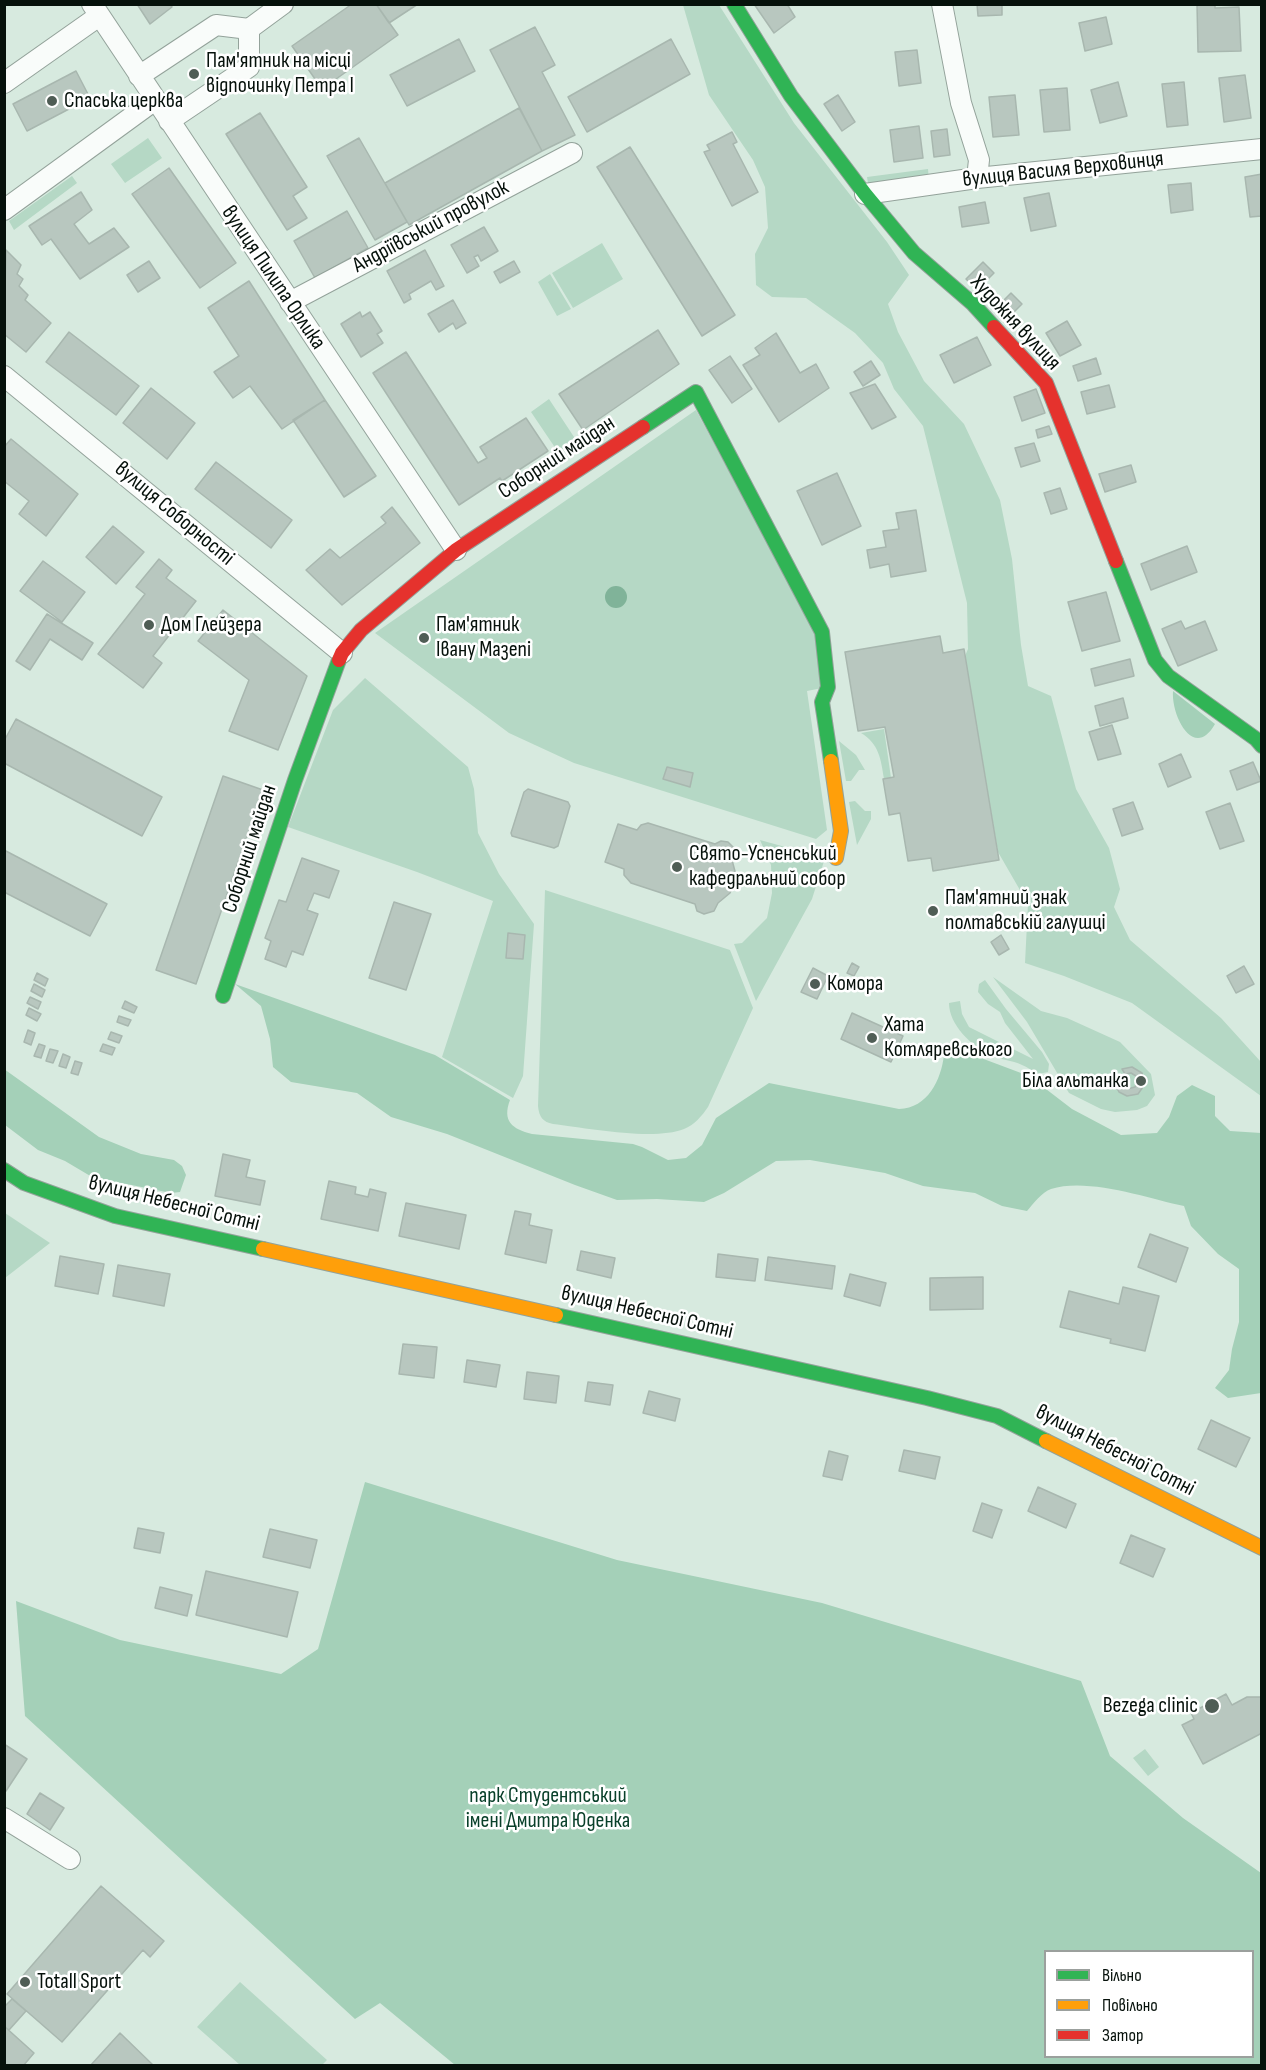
<!DOCTYPE html>
<html>
<head>
<meta charset="utf-8">
<style>
  body { margin:0 }
  #map { position:relative; width:1266px; height:2070px; overflow:hidden; background:#d7eadf; font-family:"Sofia Sans Condensed",sans-serif }
  canvas { display:block }
  .frame { position:absolute; inset:0; border:6px solid #06110b; pointer-events:none }
  .legend { position:absolute; left:1044px; top:1950px; width:210px; height:108px; box-sizing:border-box; background:#fff; border:2px solid #9ba09d; margin:0; padding:8px 10px; list-style:none; font-size:18px; color:#06110b }
  .legend li { display:flex; align-items:center; gap:12px; height:30px }
  .legend b { width:30px; border:2px solid #9ba09d }
</style>
</head>
<body>
<div id="map">
<canvas width="1266" height="2070"></canvas>
<div class="frame"></div>
<ul class="legend">
<li><b style="height:8px;background:#30b455"></b>Вільно</li>
<li><b style="height:8px;background:#ff9f0a"></b>Повільно</li>
<li><b style="height:8px;background:#e5322d"></b>Затор</li>
</ul>
</div>
<script>
const ctx = document.querySelector('canvas').getContext('2d');
ctx.lineJoin = 'round';
function paint(path, color) {
  ctx.fillStyle = color;
  ctx.fill(path, 'evenodd');
}
function stroke(path, color, width, dash) {
  ctx.strokeStyle = color;
  ctx.lineWidth = width;
  ctx.lineCap = dash ? 'butt' : 'round';
  ctx.setLineDash(dash || []);
  ctx.stroke(path);
}
function write(font, color, halo, rows, align = 'center') {
  ctx.font = font + ' "Sofia Sans Condensed",sans-serif';
  ctx.lineWidth = 5;
  ctx.setLineDash([]);
  ctx.textBaseline = 'middle';
  ctx.strokeStyle = halo;
  ctx.fillStyle = color;
  for (const [text, x, y, turn = 0] of rows) {
    ctx.save();
    ctx.translate(x, y);
    ctx.rotate((+turn || 0) * Math.PI / 180);
    ctx.textAlign = isNaN(turn) ? turn : align;
    if (halo) ctx.strokeText(text, 0, 0);
    ctx.fillText(text, 0, 0);
    ctx.restore();
  }
}
paint(new Path2D(`
  M 683,5 L 719,5 L 794,123 L 887,242 L 909,275 L 888,304 L 898,332 L 924,381 L 964,424 L 1000,500 L 1012,559 L 1021,645 L 1028,686 L 1051,696 L 1076,789 L 1109,848 L 1120,889 L 1114,907 L 1130,940 L 1221,1018 L 1261,1062 L 1261,1096 L 1132,1003 L 1064,976 L 1025,963 L 1028,904 L 998,852 L 965,656 L 968,649 L 967,603 L 923,426 L 894,389 L 883,363 L 855,333 L 806,298 L 772,297 L 756,285 L 755,254 L 768,228 L 765,187 L 753,160 L 709,95 Z
  M 148,138 L 162,158 L 125,183 L 111,164 Z
  M 928,169 L 929,181 L 869,189 L 867,177 Z
  M 72,176 L 77,183 L 14,230 L 9,221 Z
  M 602,243 L 623,279 L 573,308 L 552,273 Z
  M 550,274 L 571,309 L 557,316 L 538,282 Z
  M 549,399 L 576,440 L 558,452 L 531,412 Z
  M 696,410 L 816,633 L 822,688 L 807,691 L 827,830 L 816,839 L 574,763 L 509,733 L 375,633 Z
  M 365,678 L 468,767 L 474,789 L 478,833 L 499,874 L 534,924 L 523,1076 L 513,1098 L 442,1057 L 493,901 L 417,872 L 288,827 L 333,710 Z
  M 884,729 L 891,778 L 884,779 C 881,759 879,744 861,733 Z
  M 839,741 L 856,755 L 865,770 L 859,770 L 851,781 L 846,781 Z
  M 855,801 L 865,811 L 871,811 L 871,819 L 857,845 L 849,802 Z
  M 760,840 L 825,858 L 812,899 L 756,1001 L 734,944 L 742,943 L 767,918 L 772,893 L 771,865 Z
  M 545,890 L 730,950 L 753,1008 L 708,1107 C 702,1116 694,1125 684,1129 C 654,1141 587,1128 553,1124 C 543,1122 539,1117 538,1106 Z
  M 993,977 L 1041,1011 L 1067,1018 L 1120,1042 L 1151,1074 L 1155,1095 L 1147,1106 L 1137,1110 L 1115,1112 L 1101,1109 L 1069,1093 L 1027,1022 Z
  M 985,980 L 1006,1009 L 1042,1052 L 1049,1064 L 1048,1072 L 1038,1074 C 1033,1071 1027,1067 1022,1065 C 1012,1060 1000,1060 990,1055 C 972,1046 949,1025 949,1003 L 960,1001 L 962,1014 L 969,1027 L 1033,1059 L 1005,1023 L 1000,1012 L 988,1004 L 978,992 L 979,984 Z
  M 5,1213 L 50,1243 L 5,1278 Z
  M 1145,1749 L 1159,1767 L 1148,1776 L 1133,1758 Z
  M 240,1982 L 327,2060 L 322,2065 L 240,2065 L 197,2027 Z`), '#b5d8c5');
paint(new Path2D(`
  M 1173,691 L 1215,724 C 1194,761 1171,716 1173,691 Z
  M 235,984 L 435,1055 L 510,1100 C 502,1121 512,1129 532,1134 L 633,1144 L 642,1147 L 668,1160 L 686,1158 L 702,1145 L 716,1118 L 769,1083 L 899,1109 C 928,1108 941,1080 944,1055 L 965,1052 L 1029,1076 L 1072,1109 L 1121,1135 L 1157,1133 L 1169,1117 L 1177,1096 L 1192,1085 L 1215,1096 L 1215,1116 L 1230,1131 L 1261,1133 L 1261,1393 L 1228,1398 L 1215,1388 L 1229,1370 L 1232,1349 L 1239,1322 L 1239,1269 L 1218,1254 L 1191,1226 L 1184,1206 C 1147,1198 1087,1177 1051,1189 C 1042,1192 1033,1204 1027,1211 L 1002,1206 L 975,1193 L 923,1186 L 885,1173 L 810,1160 L 776,1161 L 724,1193 L 704,1202 L 657,1199 L 617,1200 L 575,1185 L 447,1134 L 391,1117 L 357,1093 L 291,1082 L 273,1067 L 270,1039 L 261,1006 Z
  M 4,1069 L 99,1137 L 141,1154 L 174,1160 L 182,1166 L 186,1175 L 180,1192 L 171,1193 L 92,1177 L 65,1161 L 38,1150 L 5,1125 Z
  M 365,1482 L 617,1560 L 822,1603 L 1081,1681 L 1110,1756 L 1183,1818 L 1261,1873 L 1261,2065 L 455,2065 L 380,2003 L 355,2019 L 25,1716 L 16,1601 L 120,1640 L 281,1674 L 318,1649 ZM 1046,1952 L 1252,1952 L 1252,2056 L 1046,2056 Z`), '#a4d0b8');
paint(new Path2D(`
  M605 597a11 11 0 1 1 22 0a11 11 0 1 1-22 0Z`), '#80b399');
const building = new Path2D(`
  M 137,4 L 170,4 L 172,7 L 150,24 Z
  M 352,4 L 376,4 L 398,35 L 322,89 L 292,46 Z
  M 376,4 L 418,4 L 389,23 Z
  M 754,4 L 787,4 L 795,17 L 774,33 Z
  M 977,4 L 1002,4 L 1002,15 L 978,16 Z
  M 1197,4 L 1215,4 L 1215,8 L 1239,7 L 1241,51 L 1198,52 Z
  M 1106,17 L 1112,44 L 1085,51 L 1079,23 Z
  M 535,27 L 555,65 L 542,72 L 575,135 L 542,151 L 490,50 Z
  M 459,39 L 475,71 L 407,106 L 390,75 Z
  M 671,39 L 690,74 L 587,132 L 568,97 Z
  M 917,50 L 921,83 L 899,86 L 895,52 Z
  M 76,71 L 90,98 L 27,131 L 13,104 Z
  M 1245,75 L 1251,118 L 1224,122 L 1219,78 Z
  M 1118,82 L 1127,116 L 1100,123 L 1091,90 Z
  M 1184,82 L 1188,125 L 1167,127 L 1162,84 Z
  M 1067,88 L 1070,130 L 1044,132 L 1040,90 Z
  M 838,95 L 855,122 L 842,131 L 824,104 Z
  M 1015,95 L 1019,135 L 993,137 L 989,97 Z
  M 519,108 L 542,151 L 409,225 L 385,183 Z
  M 260,113 L 307,187 L 293,196 L 307,218 L 287,230 L 226,134 Z
  M 919,126 L 923,158 L 894,162 L 890,130 Z
  M 947,129 L 950,155 L 934,157 L 931,131 Z
  M 732,132 L 737,142 L 733,144 L 758,192 L 732,206 L 704,152 L 710,150 L 707,145 Z
  M 359,138 L 407,222 L 375,240 L 327,156 Z
  M 630,147 L 735,315 L 702,336 L 597,167 Z
  M 169,168 L 236,263 L 200,288 L 132,194 Z
  M 1262,174 L 1262,216 L 1250,217 L 1245,177 Z
  M 1191,183 L 1193,210 L 1171,213 L 1168,185 Z
  M 81,192 L 92,210 L 74,224 L 89,244 L 114,228 L 129,247 L 80,279 L 51,239 L 42,245 L 29,226 Z
  M 1049,193 L 1056,226 L 1031,231 L 1024,198 Z
  M 985,202 L 989,223 L 962,227 L 959,207 Z
  M 347,211 L 368,248 L 315,278 L 294,241 Z
  M 484,227 L 498,251 L 481,261 L 478,255 L 474,257 L 479,266 L 467,273 L 451,245 Z
  M 6,250 L 21,265 L 17,274 L 23,279 L 19,286 L 28,295 L 25,300 L 51,323 L 26,352 L 4,334 Z
  M 425,250 L 444,286 L 436,290 L 431,281 L 409,294 L 411,299 L 404,303 L 387,271 Z
  M 149,261 L 160,278 L 138,292 L 127,275 Z
  M 514,261 L 520,272 L 500,283 L 494,272 Z
  M 983,262 L 994,273 L 977,290 L 966,279 Z
  M 249,281 L 325,400 L 282,429 L 250,386 L 233,398 L 214,372 L 239,356 L 208,308 Z
  M 1011,293 L 1022,304 L 1005,321 L 994,310 Z
  M 453,300 L 466,323 L 456,329 L 453,323 L 439,332 L 428,314 Z
  M 360,312 L 362,317 L 370,312 L 382,331 L 377,334 L 383,343 L 361,357 L 341,324 Z
  M 1067,321 L 1081,345 L 1060,356 L 1046,333 Z
  M 658,330 L 679,364 L 583,430 L 559,394 Z
  M 69,332 L 139,386 L 116,415 L 46,362 Z
  M 776,333 L 800,373 L 816,364 L 829,388 L 779,422 L 743,365 L 760,355 L 755,348 Z
  M 977,337 L 991,365 L 954,383 L 940,355 Z
  M 406,352 L 478,463 L 487,458 L 480,447 L 526,418 L 548,451 L 502,481 L 500,478 L 459,505 L 373,373 Z
  M 730,356 L 752,389 L 732,403 L 709,370 Z
  M 1096,358 L 1101,374 L 1078,381 L 1073,366 Z
  M 871,361 L 880,375 L 863,386 L 854,372 Z
  M 875,384 L 896,417 L 872,429 L 850,393 Z
  M 1109,385 L 1115,407 L 1087,414 L 1081,392 Z
  M 151,388 L 195,423 L 167,459 L 123,423 Z
  M 1036,389 L 1045,413 L 1022,421 L 1014,397 Z
  M 325,400 L 376,476 L 344,497 L 293,420 Z
  M 1049,426 L 1052,434 L 1038,438 L 1036,430 Z
  M 11,439 L 78,494 L 46,536 L 19,514 L 29,501 L 4,481 L 4,447 Z
  M 1034,443 L 1040,461 L 1021,467 L 1015,448 Z
  M 216,462 L 292,520 L 271,548 L 195,489 Z
  M 1131,465 L 1136,482 L 1105,492 L 1099,474 Z
  M 837,473 L 861,526 L 822,545 L 797,491 Z
  M 1060,488 L 1067,509 L 1051,514 L 1044,493 Z
  M 392,507 L 420,543 L 342,605 L 306,570 L 330,549 L 340,558 L 386,523 L 381,517 Z
  M 916,510 L 926,571 L 891,577 L 889,564 L 870,568 L 867,550 L 886,547 L 883,531 L 899,529 L 896,513 Z
  M 113,526 L 144,552 L 116,584 L 86,557 Z
  M 1187,546 L 1197,572 L 1151,590 L 1141,564 Z
  M 159,559 L 172,570 L 166,578 L 196,601 L 153,656 L 162,663 L 143,688 L 98,654 L 145,594 L 136,587 Z
  M 43,561 L 85,592 L 62,622 L 20,591 Z
  M 1106,592 L 1120,641 L 1082,651 L 1068,602 Z
  M 223,610 L 307,676 L 278,750 L 229,731 L 249,680 L 198,641 Z
  M 47,614 L 93,643 L 82,660 L 50,639 L 30,670 L 16,661 Z
  M 1181,621 L 1185,629 L 1205,621 L 1217,650 L 1178,666 L 1162,629 Z
  M 940,636 L 943,653 L 964,649 L 999,860 L 933,871 L 931,858 L 908,861 L 900,813 L 889,815 L 883,779 L 894,777 L 885,727 L 858,731 L 845,652 Z
  M 1130,659 L 1134,676 L 1095,686 L 1091,669 Z
  M 1123,698 L 1128,718 L 1100,726 L 1095,706 Z
  M 16,719 L 162,797 L 142,836 L 4,763 L 4,741 Z
  M 1112,725 L 1121,754 L 1098,760 L 1089,732 Z
  M 1181,754 L 1191,777 L 1168,787 L 1159,764 Z
  M 1253,762 L 1261,781 L 1237,790 L 1230,771 Z
  M 667,767 L 693,773 L 690,787 L 663,779 Z
  M 223,776 L 263,790 L 196,984 L 156,970 Z
  M 528,789 L 568,802 L 570,806 L 558,846 L 554,848 L 512,836 L 511,833 L 524,792 Z
  M 1133,802 L 1143,829 L 1122,836 L 1113,809 Z
  M 1230,803 L 1244,841 L 1220,849 L 1206,812 Z
  M 648,823 L 715,844 L 721,841 L 728,842 L 733,847 L 735,854 L 732,860 L 736,875 L 734,884 L 730,893 L 718,903 L 714,911 L 704,914 L 697,911 L 695,904 L 631,883 L 624,875 L 624,869 L 605,862 L 618,824 L 637,830 L 641,825 Z
  M 4,850 L 107,904 L 90,936 L 4,892 Z
  M 302,858 L 339,871 L 329,898 L 314,893 L 307,910 L 318,914 L 303,955 L 292,951 L 286,967 L 265,959 L 271,941 L 265,938 L 279,900 L 286,902 Z
  M 394,902 L 431,914 L 406,990 L 369,978 Z
  M 508,933 L 525,935 L 523,959 L 506,958 Z
  M 1001,935 L 1009,949 L 999,955 L 991,942 Z
  M 852,963 L 859,967 L 854,976 L 847,973 Z
  M 1244,966 L 1254,984 L 1236,993 L 1227,976 Z
  M 813,968 L 828,976 L 817,999 L 801,992 Z
  M 37,973 L 48,979 L 45,986 L 34,980 Z
  M 34,984 L 45,990 L 42,997 L 31,991 Z
  M 30,997 L 41,1002 L 38,1009 L 27,1003 Z
  M 125,1001 L 137,1007 L 134,1013 L 122,1008 Z
  M 29,1008 L 41,1014 L 37,1021 L 26,1015 Z
  M 852,1013 L 903,1036 L 891,1062 L 841,1039 Z
  M 119,1016 L 131,1020 L 128,1026 L 117,1022 Z
  M 28,1030 L 35,1033 L 31,1045 L 24,1042 Z
  M 111,1032 L 122,1036 L 119,1043 L 108,1039 Z
  M 39,1044 L 45,1046 L 41,1058 L 34,1056 Z
  M 103,1044 L 115,1048 L 112,1055 L 100,1051 Z
  M 50,1049 L 58,1051 L 53,1063 L 46,1061 Z
  M 63,1054 L 70,1057 L 66,1068 L 59,1066 Z
  M 75,1061 L 82,1063 L 78,1075 L 71,1073 Z
  M 1132,1067 L 1142,1073 L 1145,1084 L 1138,1094 L 1127,1096 L 1119,1092 L 1115,1085 L 1122,1083 L 1127,1089 L 1135,1087 L 1138,1082 L 1136,1076 L 1131,1073 L 1125,1074 L 1122,1069 Z
  M 223,1154 L 250,1160 L 246,1177 L 265,1181 L 260,1205 L 215,1196 Z
  M 329,1181 L 356,1187 L 355,1194 L 368,1197 L 370,1189 L 386,1193 L 378,1231 L 321,1219 Z
  M 406,1203 L 466,1215 L 459,1249 L 399,1236 Z
  M 515,1211 L 531,1214 L 529,1225 L 552,1230 L 546,1263 L 505,1254 Z
  M 1150,1234 L 1188,1248 L 1176,1282 L 1138,1267 Z
  M 581,1251 L 615,1258 L 611,1278 L 577,1270 Z
  M 718,1254 L 758,1259 L 755,1281 L 716,1277 Z
  M 60,1256 L 104,1264 L 98,1294 L 55,1286 Z
  M 768,1257 L 835,1266 L 832,1289 L 765,1280 Z
  M 118,1265 L 170,1274 L 164,1306 L 113,1296 Z
  M 850,1274 L 886,1283 L 880,1306 L 844,1296 Z
  M 983,1277 L 983,1309 L 930,1310 L 930,1278 Z
  M 1123,1287 L 1159,1296 L 1145,1351 L 1110,1343 L 1111,1339 L 1060,1327 L 1069,1291 L 1119,1304 Z
  M 403,1344 L 437,1347 L 434,1378 L 399,1374 Z
  M 467,1360 L 500,1365 L 496,1387 L 464,1382 Z
  M 527,1372 L 559,1376 L 556,1403 L 524,1399 Z
  M 588,1382 L 613,1385 L 610,1405 L 585,1401 Z
  M 649,1391 L 680,1399 L 675,1421 L 643,1413 Z
  M 1211,1420 L 1250,1438 L 1236,1467 L 1198,1449 Z
  M 904,1450 L 940,1457 L 935,1479 L 899,1471 Z
  M 829,1451 L 848,1456 L 842,1480 L 823,1476 Z
  M 1038,1487 L 1076,1504 L 1066,1528 L 1028,1511 Z
  M 982,1503 L 1002,1510 L 992,1538 L 973,1531 Z
  M 138,1528 L 164,1533 L 160,1553 L 134,1548 Z
  M 270,1529 L 317,1540 L 310,1568 L 263,1557 Z
  M 1131,1535 L 1165,1549 L 1153,1577 L 1120,1563 Z
  M 206,1571 L 298,1592 L 287,1637 L 196,1615 Z
  M 160,1587 L 192,1595 L 187,1616 L 155,1608 Z
  M 1226,1694 L 1232,1705 L 1247,1697 L 1262,1697 L 1262,1733 L 1203,1764 L 1182,1725 L 1194,1719 L 1191,1713 Z
  M 4,1744 L 27,1759 L 6,1791 L 4,1790 Z
  M 40,1793 L 64,1808 L 50,1830 L 27,1814 Z
  M 101,1886 L 164,1941 L 150,1957 L 143,1950 L 62,2042 L 7,1994 Z
  M 12,1999 L 26,2011 L 9,2030 L 4,2026 L 4,2007 Z
  M 4,2026 L 34,2053 L 23,2066 L 4,2066 Z
  M 120,2033 L 154,2066 L 90,2066 Z`);
paint(building, '#b8c7bf');
stroke(building, '#a8b7af', 1.5);
const street = new Path2D(`
  M 92,4 L 456,550
  M 942,4 L 961,103 L 979,160 L 977,178
  M 249,29 L 283,4
  M 139,76 L 216,25 L 249,29 L 249,67 L 169,121
  M 4,83 L 99,16
  M 865,194 L 977,178 L 1262,149
  M 4,210 L 155,100
  M 290,302 L 572,153
  M 4,376 L 342,653
  M 4,1818 L 70,1859`);
const fast = new Path2D(`
  M 734,4 L 791,96 L 865,194 L 914,253 L 973,304 L 994,327
  M 643,427 L 696,392 L 822,632 L 828,687 L 822,702 L 831,761
  M 1116,561 L 1155,660 L 1168,676 L 1256,739 L 1262,746
  M 223,996 L 295,780 L 339,660
  M 4,1170 L 24,1183 L 115,1216 L 263,1249
  M 556,1315 L 927,1398 L 997,1416 L 1046,1441`);
const slow = new Path2D(`
  M 831,761 L 841,831 L 836,858
  M 263,1249 L 556,1315
  M 1046,1441 L 1262,1548`);
const jam = new Path2D(`
  M 994,327 L 1046,383 L 1116,561
  M 339,660 L 342,653 L 361,630 L 456,550 L 643,427`);
stroke(street, '#93a29a', 22);
stroke(fast, '#93a29a', 16);
stroke(slow, '#93a29a', 16);
stroke(jam, '#93a29a', 16);
stroke(street, '#f9fcfa', 20);
stroke(fast, '#30b455', 14);
stroke(slow, '#ff9f0a', 14);
stroke(jam, '#e5322d', 14);
for (const [x, y, r, color] of [
  [194,74,6,"#4f5d55"],
  [52,101,6,"#4f5d55"],
  [149,625,6,"#4f5d55"],
  [424,638,6,"#4f5d55"],
  [677,867,6,"#4f5d55"],
  [933,911,6,"#4f5d55"],
  [815,984,6,"#4f5d55"],
  [872,1038,6,"#4f5d55"],
  [1141,1081,6,"#4f5d55"],
  [1212,1706,8,"#4f5d55"],
  [25,1982,6,"#4f5d55"]
]) {
  const dot = new Path2D();
  dot.arc(x, y, r, 0, 2 * Math.PI);
  ctx.fillStyle = color;
  ctx.fill(dot);
  stroke(dot, '#fff', 2);
}
write('22px', '#06110b', '#fff', [
  ["Пам'ятник на місці",206,61],
  ["відпочинку Петра I",206,86],
  ["Спаська церква",64,101],
  ["Дом Глейзера",161,625],
  ["Пам'ятник",436,625],
  ["Івану Мазепі",436,650],
  ["Свято-Успенський",689,854],
  ["кафедральний собор",689,879],
  ["Пам'ятний знак",945,898],
  ["полтавській галушці",945,923],
  ["Комора",827,984],
  ["Хата",884,1025],
  ["Котляревського",884,1050],
  ["Біла альтанка",1129,1081,"right"],
  ["Bezega clinic",1198,1706,"right"],
  ["Totall Sport",37,1982]
], 'left');
write('22px', '#06110b', '#fff', [
  ["вулиця Василя Верховинця",1063,170,-6],
  ["Андріївський провулок",431,227,-28],
  ["вулиця Пилипа Орлика",273,278,56],
  ["Художня вулиця",1015,323,47],
  ["Соборний майдан",557,458,-33],
  ["вулиця Соборності",174,514,40],
  ["Соборний майдан",250,849,-72],
  ["вулиця Небесної Сотні",174,1204,14],
  ["вулиця Небесної Сотні",647,1313,13],
  ["вулиця Небесної Сотні",1115,1451,27]
]);
write('22px', '#09402a', '#fff', [
  ["парк Студентський",548,1796],
  ["імені Дмитра Юденка",548,1821]
]);
</script>
</body>
</html>
